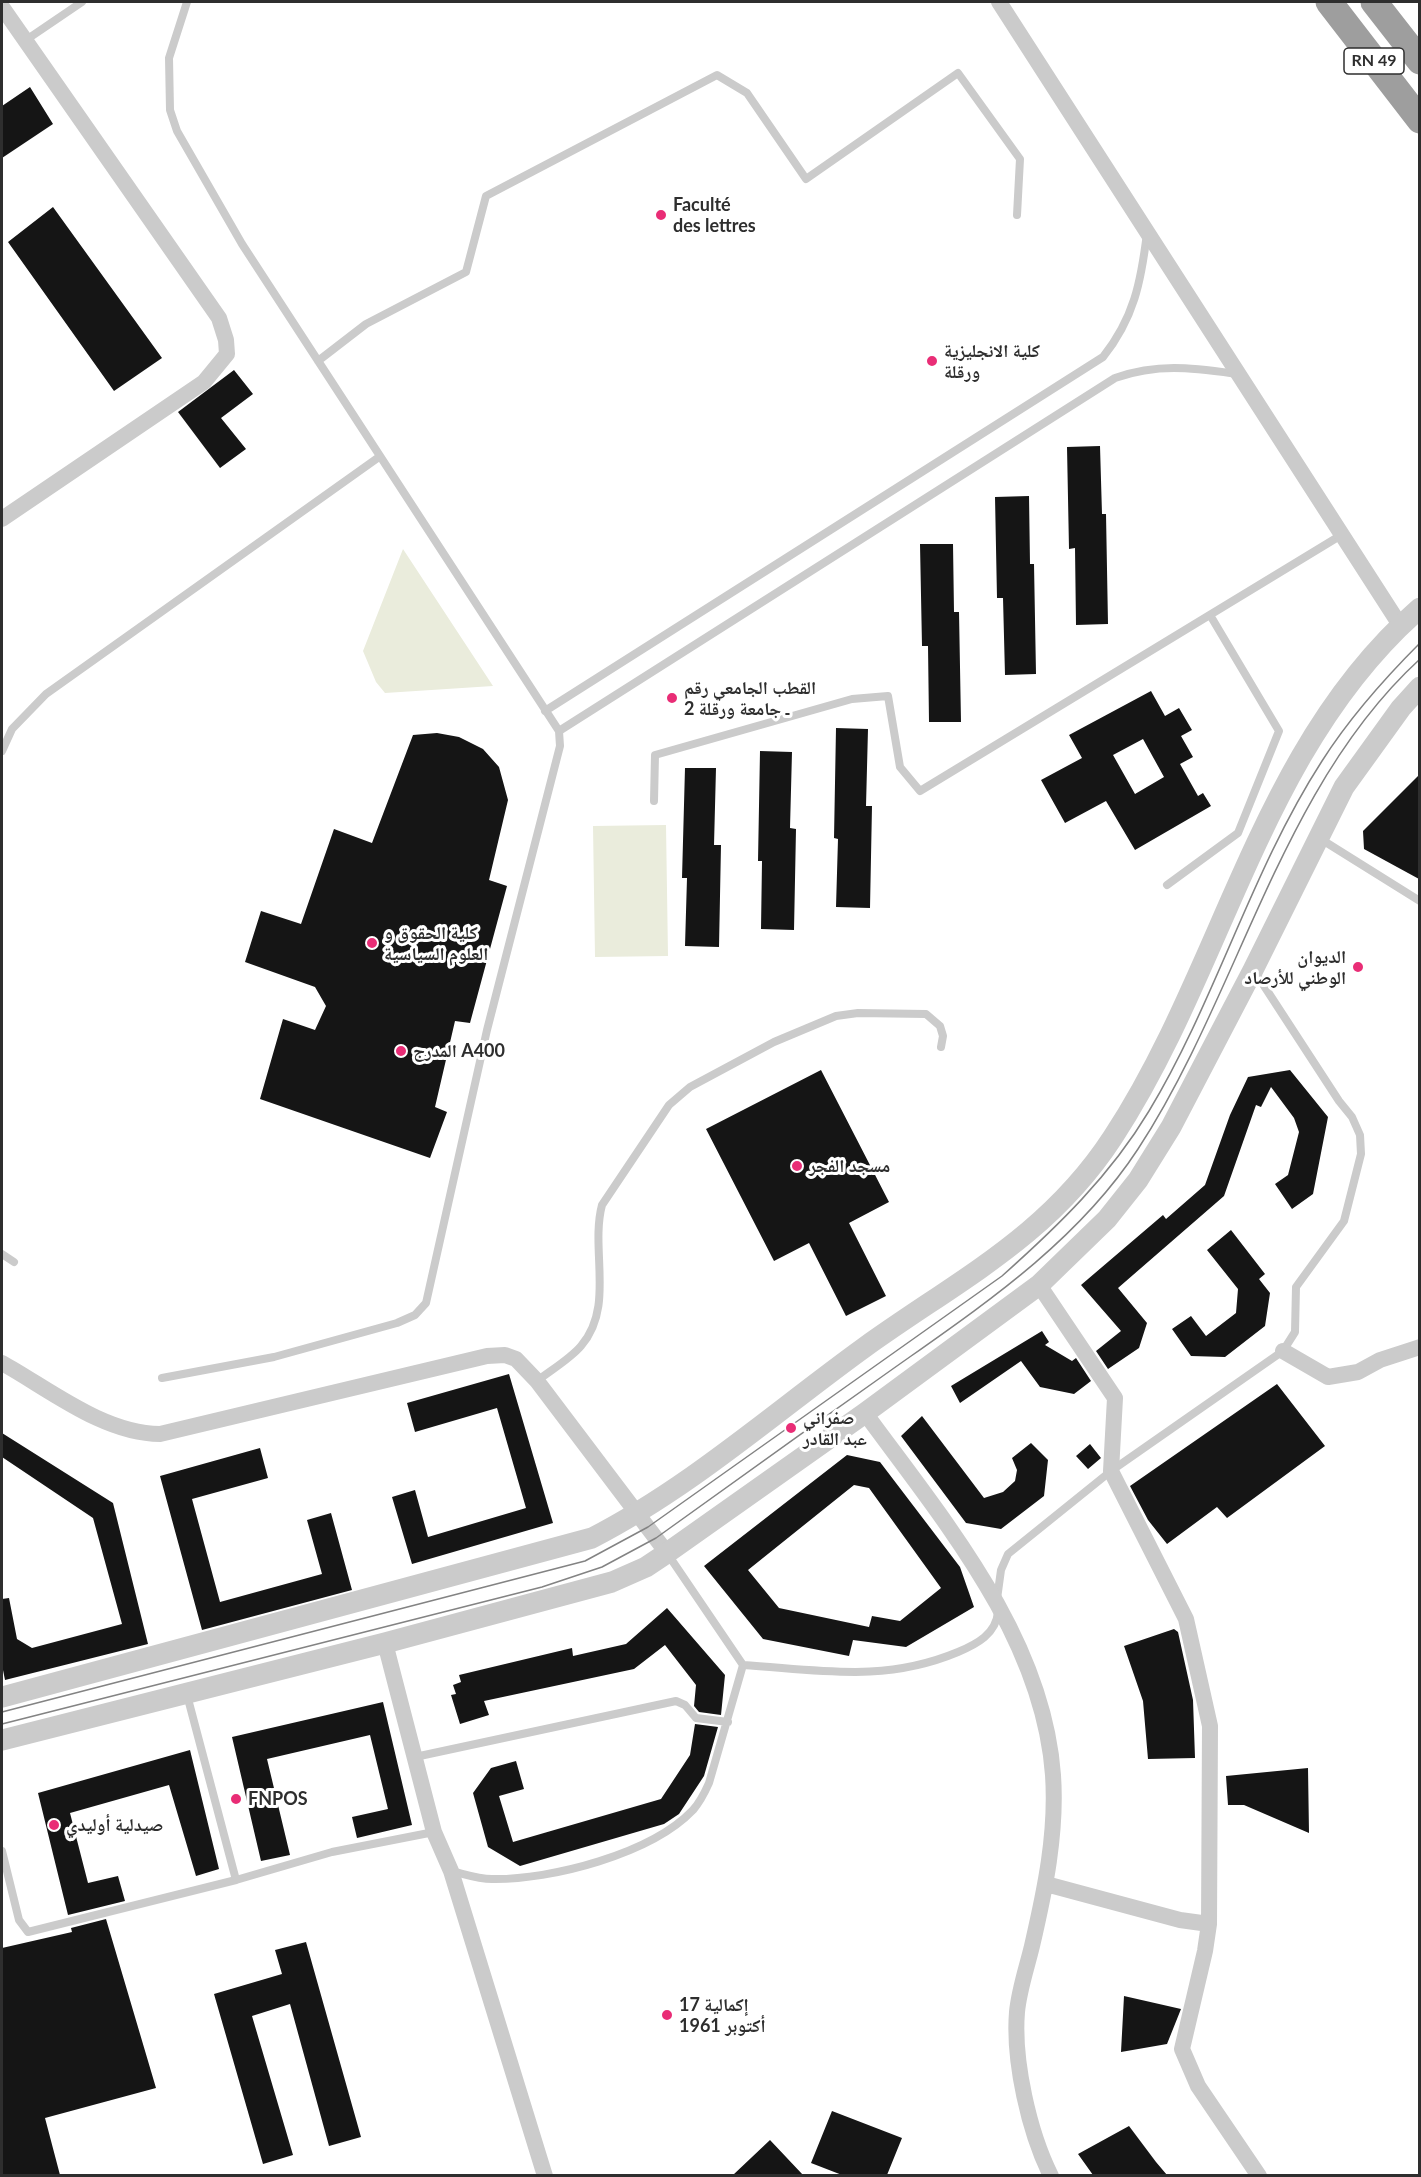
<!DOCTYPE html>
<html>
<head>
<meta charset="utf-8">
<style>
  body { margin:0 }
  #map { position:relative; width:1421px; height:2177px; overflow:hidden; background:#fff; font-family:Lato,sans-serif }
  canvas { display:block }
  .frame { position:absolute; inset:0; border:3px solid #2e2e2e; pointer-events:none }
</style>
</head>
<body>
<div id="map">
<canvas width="1421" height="2177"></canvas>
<div class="frame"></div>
</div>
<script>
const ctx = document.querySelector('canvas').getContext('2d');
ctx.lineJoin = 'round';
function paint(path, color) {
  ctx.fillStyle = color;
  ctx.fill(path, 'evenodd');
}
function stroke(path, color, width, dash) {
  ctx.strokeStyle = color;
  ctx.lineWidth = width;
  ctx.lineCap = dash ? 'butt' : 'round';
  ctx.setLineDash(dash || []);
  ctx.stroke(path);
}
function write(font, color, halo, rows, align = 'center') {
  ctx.font = font + ' Lato,"Noto Naskh Arabic",sans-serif';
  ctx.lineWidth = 6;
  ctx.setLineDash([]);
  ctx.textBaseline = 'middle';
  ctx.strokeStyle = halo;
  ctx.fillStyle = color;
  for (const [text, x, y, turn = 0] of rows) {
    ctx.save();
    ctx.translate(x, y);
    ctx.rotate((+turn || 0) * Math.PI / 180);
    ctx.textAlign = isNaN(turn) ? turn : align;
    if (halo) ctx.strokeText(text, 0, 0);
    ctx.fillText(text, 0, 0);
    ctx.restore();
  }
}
paint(new Path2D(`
  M 403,549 L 493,686 L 385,693 L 376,682 L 363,651 Z
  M 666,825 L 668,956 L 595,957 L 593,826 Z`), '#eaecdc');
paint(new Path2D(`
  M 30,87 L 53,124 L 2,158 L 2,106 Z
  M 53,207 L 162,358 L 114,391 L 8,242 Z
  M 234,370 L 253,394 L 221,418 L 246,449 L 220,468 L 178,412 Z
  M 1100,446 L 1102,514 L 1106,514 L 1108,624 L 1076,625 L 1075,548 L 1069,549 L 1067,447 Z
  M 1029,496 L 1030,564 L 1034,564 L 1036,674 L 1005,675 L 1003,598 L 997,598 L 995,497 Z
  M 920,544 L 953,544 L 954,612 L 959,612 L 961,722 L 929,722 L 928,646 L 922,646 Z
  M 1151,691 L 1165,716 L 1179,708 L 1192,730 L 1181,736 L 1193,757 L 1180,764 L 1198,796 L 1203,793 L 1211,806 L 1135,850 L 1106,801 L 1065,823 L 1041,780 L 1082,758 L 1069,735 ZM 1143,739 L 1164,777 L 1135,794 L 1113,755 Z
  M 836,728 L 868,729 L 866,806 L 872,806 L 870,908 L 836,907 L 838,839 L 834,838 Z
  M 437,733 L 459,737 L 483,749 L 499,767 L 508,800 L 489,880 L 507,886 L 470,1023 L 455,1021 L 435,1107 L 447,1112 L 430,1158 L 260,1099 L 283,1019 L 315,1030 L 326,1006 L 315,987 L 245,962 L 261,911 L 301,924 L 334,829 L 372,843 L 413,735 Z
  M 760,751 L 792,752 L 790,828 L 796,829 L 794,930 L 761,929 L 762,861 L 758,861 Z
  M 685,768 L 716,768 L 714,845 L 721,845 L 719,947 L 685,946 L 687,878 L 682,878 Z
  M 1419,775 L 1419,879 L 1364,849 L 1363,831 Z
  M 821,1070 L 889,1202 L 849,1223 L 886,1296 L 846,1316 L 809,1243 L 774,1261 L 706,1129 Z
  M 1290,1070 L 1328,1117 L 1313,1194 L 1292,1209 L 1275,1184 L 1288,1175 L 1299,1132 L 1294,1118 L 1271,1087 L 1261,1107 L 1256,1105 L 1224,1196 L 1118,1288 L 1147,1323 L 1139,1348 L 1108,1369 L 1096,1351 L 1121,1331 L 1081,1285 L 1163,1215 L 1166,1219 L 1205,1185 L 1230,1115 L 1248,1077 Z
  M 1231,1230 L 1265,1274 L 1259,1279 L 1270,1293 L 1265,1326 L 1225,1357 L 1191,1356 L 1172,1329 L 1191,1316 L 1206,1336 L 1236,1313 L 1238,1289 L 1207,1250 Z
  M 1042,1331 L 1049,1342 L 1045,1345 L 1072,1361 L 1076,1358 L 1091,1381 L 1074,1394 L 1040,1387 L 1021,1361 L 960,1403 L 951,1386 Z
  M 509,1374 L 553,1523 L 412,1564 L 392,1497 L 415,1490 L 428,1537 L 526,1508 L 497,1408 L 415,1432 L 407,1403 Z
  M 1277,1384 L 1325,1446 L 1227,1518 L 1217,1507 L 1167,1544 L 1148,1520 L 1130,1486 Z
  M 922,1416 L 984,1498 L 1003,1492 L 1015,1481 L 1017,1470 L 1012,1458 L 1031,1443 L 1048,1460 L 1044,1496 L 1001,1529 L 966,1523 L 901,1436 Z
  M 2,1433 L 113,1503 L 148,1644 L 5,1680 L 2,1665 L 2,1599 L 9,1598 L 17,1639 L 32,1648 L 122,1624 L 93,1518 L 2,1457 Z
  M 1090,1444 L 1101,1458 L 1088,1469 L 1076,1456 Z
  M 260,1448 L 268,1478 L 192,1499 L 220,1602 L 322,1574 L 307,1520 L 331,1513 L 352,1590 L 202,1630 L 160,1476 Z
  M 847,1455 L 880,1462 L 960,1567 L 974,1607 L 906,1647 L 853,1640 L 849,1656 L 763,1639 L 704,1566 ZM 854,1485 L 869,1488 L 941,1588 L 900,1621 L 872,1616 L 869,1627 L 779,1608 L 748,1570 Z
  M 667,1608 L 725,1675 L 721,1715 L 699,1712 L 694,1706 L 696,1685 L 665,1645 L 634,1669 L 484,1701 L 489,1715 L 460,1724 L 451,1695 L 456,1694 L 453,1685 L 461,1682 L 459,1675 L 572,1648 L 573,1656 L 626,1644 Z
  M 1174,1629 L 1178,1632 L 1193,1700 L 1195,1758 L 1148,1759 L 1143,1701 L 1124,1646 Z
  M 383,1702 L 412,1825 L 357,1838 L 352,1817 L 388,1809 L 370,1735 L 267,1759 L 290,1855 L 261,1861 L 232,1737 Z
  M 695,1724 L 718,1727 L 704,1776 L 679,1814 L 664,1824 L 520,1866 L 488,1847 L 473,1793 L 491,1768 L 516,1761 L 524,1789 L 499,1796 L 513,1842 L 661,1799 L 690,1755 Z
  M 190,1750 L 219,1869 L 196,1876 L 169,1785 L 70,1813 L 88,1883 L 118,1876 L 125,1901 L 68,1915 L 38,1793 Z
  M 1308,1768 L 1309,1833 L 1244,1805 L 1228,1805 L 1226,1776 Z
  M 106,1919 L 156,2088 L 45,2118 L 60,2175 L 2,2175 L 2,1948 L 72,1932 L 71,1928 Z
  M 306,1942 L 361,2137 L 329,2146 L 290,2004 L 252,2016 L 293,2155 L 263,2164 L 214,1994 L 282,1974 L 275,1950 Z
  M 1124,1996 L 1181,2009 L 1167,2044 L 1121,2052 Z
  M 832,2111 L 902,2138 L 887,2175 L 842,2175 L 811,2163 Z
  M 1129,2126 L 1156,2162 L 1167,2175 L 1093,2175 L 1078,2154 Z
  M 770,2140 L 803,2175 L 733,2175 Z`), '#151515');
stroke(new Path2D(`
  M 26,40 L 82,2
  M 318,361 L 366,324 L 466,272 L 486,196 L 717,75 L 747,93 L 806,179 L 958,73 L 1020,159 L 1017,215
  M 545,711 L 1103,357 C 1134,318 1141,282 1147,233
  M 559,731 L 1115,378 C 1159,363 1192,368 1237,374
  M 2,751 L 12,729 L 46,694 L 379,457
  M 654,801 L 655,755 L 852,699 L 888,696 L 900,767 L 920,791 L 1343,534
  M 1319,838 L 1420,901
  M 1167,885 L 1238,833 L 1279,731 L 1210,615
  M 2,1254 L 14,1262
  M 162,1378 L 274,1357 L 397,1323 L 415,1315 L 426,1303 L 487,1030 L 560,746 L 559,731 L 242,244 L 177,131 L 170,110 L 169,58 L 187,2
  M 537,1381 C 551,1370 570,1359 581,1346 C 615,1307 590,1250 602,1205 L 669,1105 L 690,1087 L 774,1042 L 836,1016 L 858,1013 L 926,1014 L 940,1026 L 943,1036 L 941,1047
  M 997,1599 L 1001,1570 L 1008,1554 L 1111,1471 L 1283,1351 L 1295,1332 L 1296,1287 L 1344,1221 L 1361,1154 L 1360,1135 L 1352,1117 L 1339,1101 L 1255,972
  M 743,1665 C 821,1670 884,1683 958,1652 C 977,1644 996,1634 998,1612
  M 187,1695 L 236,1880 L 332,1852 L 434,1832
  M 415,1757 L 676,1701 L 685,1705 L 696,1718 L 728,1722
  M 2,1851 L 19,1920 L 28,1932 L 236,1880
  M 451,1871 C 464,1874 478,1879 492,1879 C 551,1880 651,1854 693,1810 C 700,1802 705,1792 709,1783 L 743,1665 L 667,1553`), '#cbcbcb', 8);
stroke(new Path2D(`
  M 999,2 L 1400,625
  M 2,7 L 219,318 L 226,340 L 227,354 L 204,382 L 2,519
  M 1039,1285 L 1115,1398 L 1111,1471 L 1186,1619 L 1210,1726 L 1209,1924
  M 1283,1351 L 1328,1377 L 1358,1372 L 1380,1360 L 1420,1347
  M 2,1363 C 49,1389 104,1434 160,1434 L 487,1356 L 505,1355 L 516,1359 L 537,1381 L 667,1553
  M 865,1413 C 944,1521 1043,1637 1053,1775 C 1057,1833 1045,1890 1032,1946 C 1027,1967 1019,1990 1017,2012 C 1013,2061 1029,2132 1051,2176
  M 385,1643 L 434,1832 L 451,1871 L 545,2176
  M 1046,1884 L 1180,1920 L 1209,1924 L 1205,1951 L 1182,2049 L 1198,2086 L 1259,2176`), '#cbcbcb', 16);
stroke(new Path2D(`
  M 2,1697 L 592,1538 C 691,1487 775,1412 865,1347 C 958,1280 1048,1237 1113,1137 C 1225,966 1260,747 1420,608
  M 2,1740 L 385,1643 L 612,1582 L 646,1567 L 667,1553 L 865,1413 L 1039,1285 L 1107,1219 L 1138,1180 L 1171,1127 L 1253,970 L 1344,787 L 1401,708 L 1420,687`), '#cbcbcb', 21);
stroke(new Path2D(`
  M 1329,2 L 1420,120
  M 1374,2 L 1420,61`), '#9e9e9e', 27);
stroke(new Path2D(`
  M 2,1712 L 585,1561 L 648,1527 L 1002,1276 C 1058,1226 1110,1176 1149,1111 C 1216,1000 1251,871 1322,761 C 1350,717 1383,680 1420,643
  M 2,1724 L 542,1587 L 602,1567 L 656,1538 C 731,1484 805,1431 880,1378 C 974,1311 1074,1247 1138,1149 C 1240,993 1280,787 1420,659`), '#838383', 1.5);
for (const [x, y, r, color] of [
  [661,215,6,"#e92d76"],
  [932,361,6,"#e92d76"],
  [672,698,6,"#e92d76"],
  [372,943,6,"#e92d76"],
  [1358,967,6,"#e92d76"],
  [401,1051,6,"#e92d76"],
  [797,1166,6,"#e92d76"],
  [791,1428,6,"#e92d76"],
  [236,1799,6,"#e92d76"],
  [54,1825,6,"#e92d76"],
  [667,2015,6,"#e92d76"]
]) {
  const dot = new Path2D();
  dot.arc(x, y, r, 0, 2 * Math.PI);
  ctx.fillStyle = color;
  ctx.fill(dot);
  stroke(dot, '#fff', 2);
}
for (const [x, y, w] of [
  [1374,61,60]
]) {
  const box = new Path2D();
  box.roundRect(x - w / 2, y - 13, w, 26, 4.5);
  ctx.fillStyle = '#fff';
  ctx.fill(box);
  stroke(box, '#2e2e2e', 1.5);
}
write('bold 16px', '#2e2e2e', null, [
  ["RN 49",1374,61]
]);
write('bold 18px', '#2e2e2e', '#fff', [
  ["Faculté",673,205],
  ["des lettres",673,226],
  ["كلية الانجليزية",944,351],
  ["ورقلة",944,372],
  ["القطب الجامعي رقم",684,688],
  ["2 ـ جامعة ورقلة",684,709],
  ["كلية الحقوق و",384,933],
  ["العلوم السياسية",384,954],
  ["الديوان",1346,957,"right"],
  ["الوطني للأرصاد",1346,978,"right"],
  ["المدرج A400",413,1051],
  ["مسجد الفجر",809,1166],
  ["صفراني",803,1418],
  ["عبد القادر",803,1439],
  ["FNPOS",248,1799],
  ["صيدلية أوليدي",66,1825],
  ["إكمالية 17",679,2005],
  ["أكتوبر 1961",679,2026]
], 'left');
</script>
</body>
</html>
